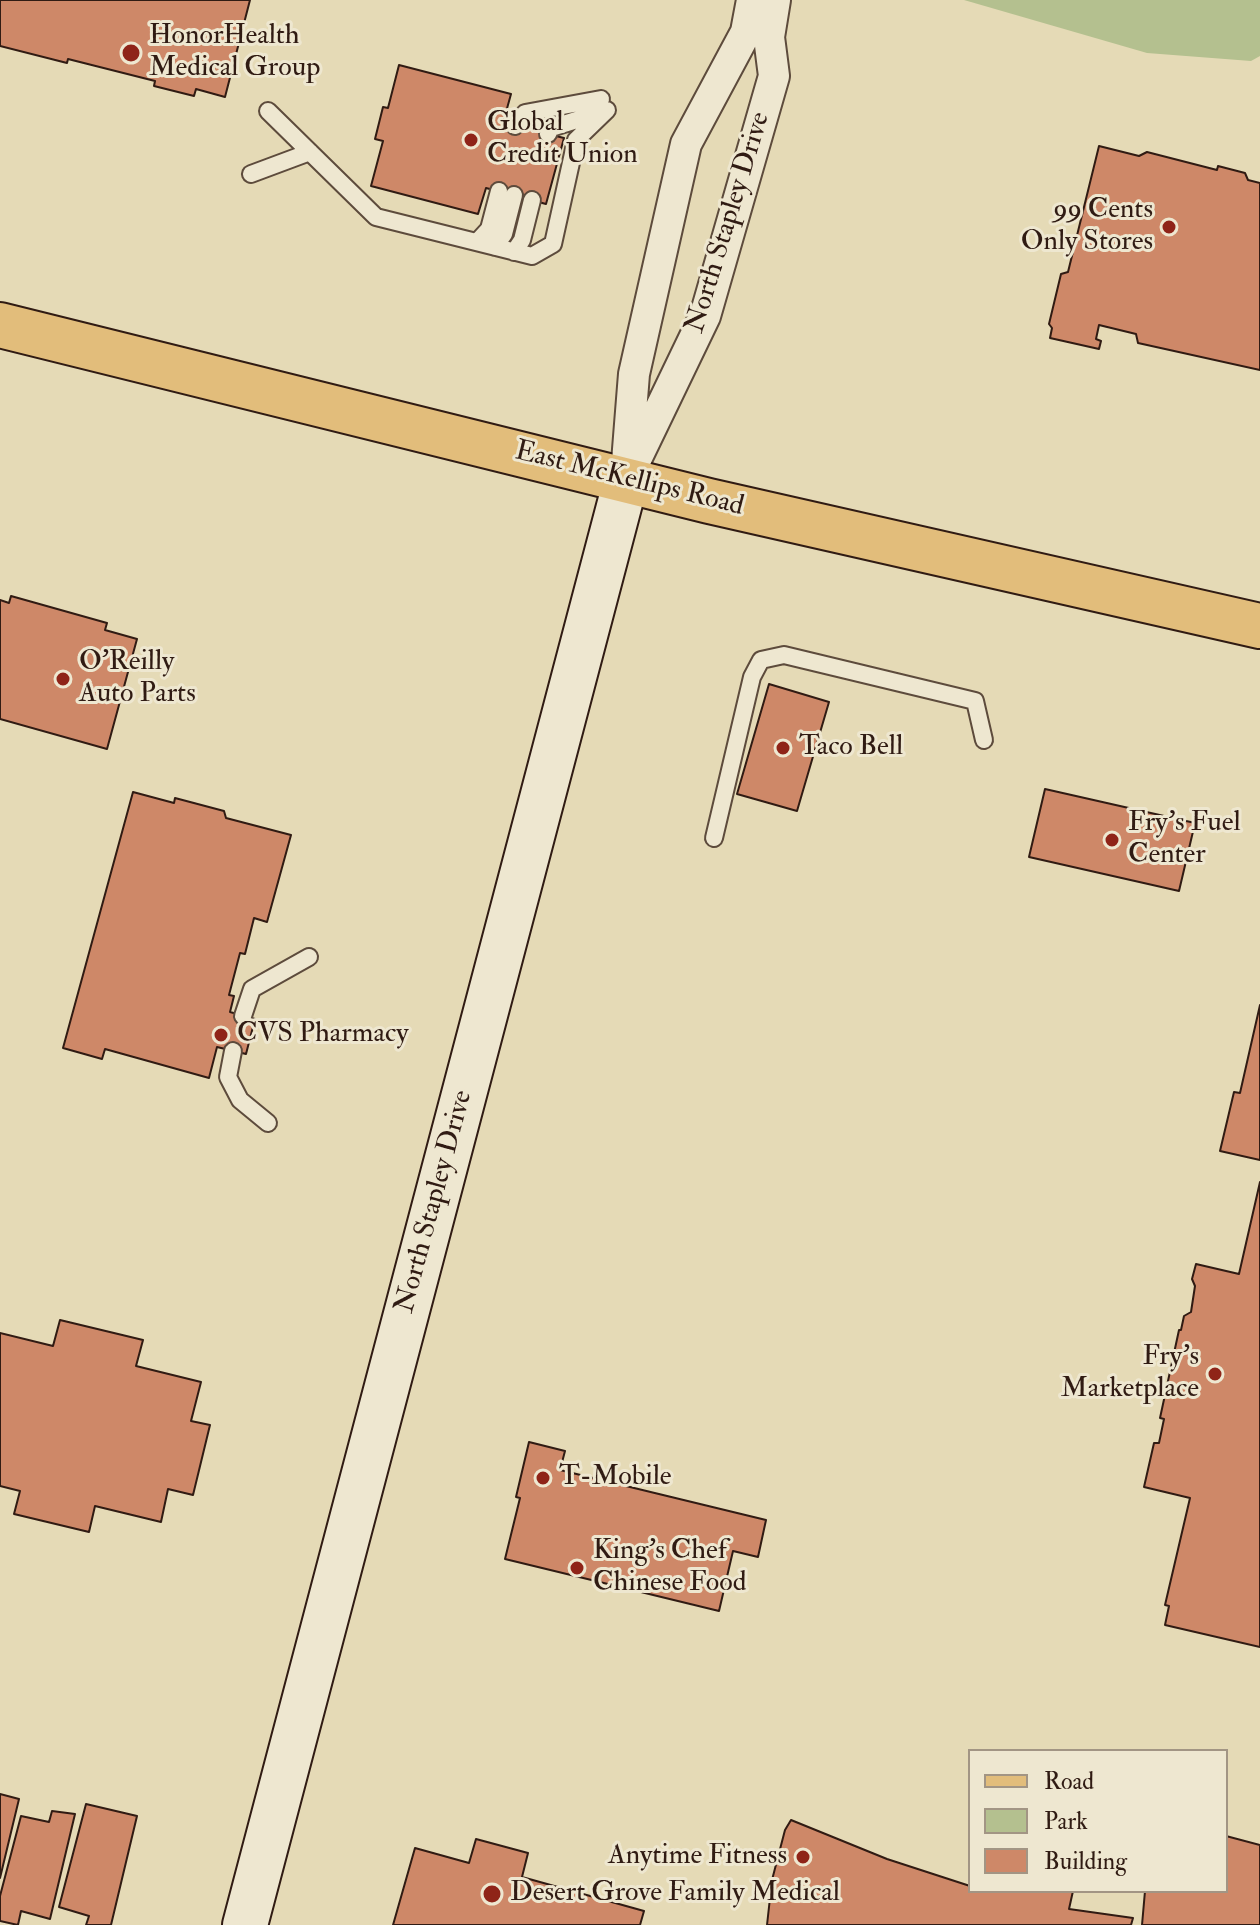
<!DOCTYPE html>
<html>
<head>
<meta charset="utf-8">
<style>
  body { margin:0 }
  #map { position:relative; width:1260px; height:1925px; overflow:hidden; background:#e5dab6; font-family:"IM FELL Double Pica",serif }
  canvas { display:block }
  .legend { position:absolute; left:968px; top:1749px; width:260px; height:144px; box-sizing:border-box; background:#eee7d0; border:2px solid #a29584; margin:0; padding:10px 14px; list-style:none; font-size:24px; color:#301b13 }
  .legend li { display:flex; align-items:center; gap:16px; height:40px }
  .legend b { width:40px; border:2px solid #a29584 }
</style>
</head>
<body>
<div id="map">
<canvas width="1260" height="1925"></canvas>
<ul class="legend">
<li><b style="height:10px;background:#e2bd7b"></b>Road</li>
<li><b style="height:22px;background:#b4c08f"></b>Park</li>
<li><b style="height:22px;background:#ce8868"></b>Building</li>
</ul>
</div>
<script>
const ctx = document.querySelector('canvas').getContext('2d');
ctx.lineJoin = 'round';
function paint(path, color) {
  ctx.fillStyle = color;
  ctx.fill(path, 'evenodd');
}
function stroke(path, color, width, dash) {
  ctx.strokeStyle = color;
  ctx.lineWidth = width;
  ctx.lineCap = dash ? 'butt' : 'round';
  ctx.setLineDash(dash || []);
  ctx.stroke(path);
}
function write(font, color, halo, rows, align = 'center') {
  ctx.font = font + ' "IM FELL Double Pica",serif';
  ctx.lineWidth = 6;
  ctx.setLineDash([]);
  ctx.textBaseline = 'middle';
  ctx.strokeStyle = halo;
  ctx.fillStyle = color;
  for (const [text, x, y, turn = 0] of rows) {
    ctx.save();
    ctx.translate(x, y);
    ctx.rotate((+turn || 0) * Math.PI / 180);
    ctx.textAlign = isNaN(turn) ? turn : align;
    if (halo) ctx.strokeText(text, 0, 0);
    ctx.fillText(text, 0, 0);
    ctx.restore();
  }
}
paint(new Path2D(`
  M 964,0 L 1260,0 L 1260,56 L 1251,61 L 1147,53 Z`), '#b4c08f');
const building = new Path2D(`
  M 0,0 L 250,0 L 225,97 L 196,89 L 194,96 L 154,86 L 155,81 L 68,59 L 67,63 L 0,46 Z
  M 399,65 L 511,94 L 503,123 L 564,138 L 546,204 L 486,188 L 478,214 L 371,186 L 383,141 L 375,139 L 383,107 L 388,108 Z
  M 1099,146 L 1139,156 L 1147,152 L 1217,170 L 1218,166 L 1245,173 L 1248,180 L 1260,183 L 1260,370 L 1138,343 L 1136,334 L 1099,325 L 1096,339 L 1101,341 L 1099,349 L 1050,338 L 1052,328 L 1049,324 L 1061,274 L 1068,272 Z
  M 11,596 L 107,623 L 105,630 L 137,639 L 107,749 L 0,719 L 0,600 L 9,603 Z
  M 769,684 L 829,702 L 797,811 L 737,794 Z
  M 1045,789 L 1195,823 L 1179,891 L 1029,857 Z
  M 133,792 L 174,803 L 175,798 L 224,811 L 226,818 L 291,835 L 267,922 L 254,918 L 245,954 L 240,953 L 229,995 L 234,996 L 230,1012 L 255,1019 L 246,1054 L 217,1047 L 209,1078 L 105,1049 L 102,1059 L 63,1048 Z
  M 1260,1005 L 1260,1160 L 1220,1151 L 1234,1092 L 1240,1093 Z
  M 1260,1182 L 1260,1647 L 1165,1625 L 1169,1606 L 1165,1605 L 1190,1498 L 1144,1487 L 1154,1443 L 1159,1443 L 1164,1419 L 1160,1418 L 1179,1330 L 1181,1330 L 1184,1316 L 1191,1312 L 1195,1286 L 1192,1279 L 1196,1264 L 1239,1274 Z
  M 60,1320 L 143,1340 L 136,1366 L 201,1382 L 191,1421 L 210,1425 L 193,1495 L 168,1489 L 161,1522 L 95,1506 L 89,1532 L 14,1514 L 20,1491 L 0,1486 L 0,1333 L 53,1346 Z
  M 529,1442 L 565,1451 L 560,1470 L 766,1520 L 758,1557 L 733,1551 L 719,1611 L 505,1559 L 520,1498 L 516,1497 Z
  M 0,1794 L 19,1799 L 0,1878 Z
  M 86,1804 L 137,1816 L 111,1925 L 86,1925 L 89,1916 L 59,1907 Z
  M 52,1811 L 75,1814 L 50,1919 L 21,1911 L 18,1925 L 0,1921 L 0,1896 L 21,1816 L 49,1822 Z
  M 791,1820 L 887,1859 L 970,1886 L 970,1891 L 1073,1891 L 1069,1909 L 1133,1918 L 1131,1925 L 767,1925 L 772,1880 L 785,1830 Z
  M 1226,1836 L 1260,1845 L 1260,1925 L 1142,1925 L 1145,1891 L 1226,1891 Z
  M 476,1839 L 528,1853 L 522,1877 L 644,1911 L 640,1925 L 393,1925 L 415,1848 L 469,1863 Z`);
paint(building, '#ce8868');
stroke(building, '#301b13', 2);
const lane = new Path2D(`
  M 268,111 L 376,217 L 532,256 L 553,244 L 576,140 L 607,110
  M 515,126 L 525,113 L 601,99
  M 548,134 L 551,128 L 602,112
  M 251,174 L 310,152
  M 477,242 L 489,229 L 499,191
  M 495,247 L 504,234 L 514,195
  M 514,252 L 522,240 L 532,200
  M 714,838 L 752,677 L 761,660 L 784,655 L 975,701 L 984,740
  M 243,1016 L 252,989 L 309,957
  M 233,1051 L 228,1077 L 240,1100 L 268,1123`);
const street = new Path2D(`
  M 627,462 L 634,374 L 686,144 L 746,32 L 752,0
  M 626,480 L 705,316 L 774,76 L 769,37 L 775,0`);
const secondary = new Path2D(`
  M 245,1925 L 626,480`);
const primary = new Path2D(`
  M 0,325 L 709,501 L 1260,626`);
stroke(lane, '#5d4b3c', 20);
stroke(street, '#5d4b3c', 34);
stroke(secondary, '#301b13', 48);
stroke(primary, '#301b13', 48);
stroke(lane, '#eee7d0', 16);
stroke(street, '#eee7d0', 30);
stroke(secondary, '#eee7d0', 44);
stroke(primary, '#e2bd7b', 44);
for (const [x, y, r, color] of [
  [131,53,10,"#8f2418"],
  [471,140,8,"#8f2418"],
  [1169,227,8,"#8f2418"],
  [63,679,8,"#8f2418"],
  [783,748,8,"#8f2418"],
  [1112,840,8,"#8f2418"],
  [221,1035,8,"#8f2418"],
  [1215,1374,8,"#8f2418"],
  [543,1478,8,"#8f2418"],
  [577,1568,8,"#8f2418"],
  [803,1857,8,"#8f2418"],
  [492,1894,10,"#8f2418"]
]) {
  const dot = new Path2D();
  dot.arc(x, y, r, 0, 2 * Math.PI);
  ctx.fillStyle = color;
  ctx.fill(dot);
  stroke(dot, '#eee7d0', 3);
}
write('28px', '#301b13', '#eee7d0', [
  ["HonorHealth",149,37],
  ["Medical Group",149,69],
  ["Global",487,124],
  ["Credit Union",487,156],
  ["99 Cents",1153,211,"right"],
  ["Only Stores",1153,243,"right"],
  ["O'Reilly",79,663],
  ["Auto Parts",79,695],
  ["Taco Bell",799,748],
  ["Fry's Fuel",1128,824],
  ["Center",1128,856],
  ["CVS Pharmacy",237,1035],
  ["Fry's",1199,1358,"right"],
  ["Marketplace",1199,1390,"right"],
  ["T-Mobile",559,1478],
  ["King's Chef",593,1552],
  ["Chinese Food",593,1584],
  ["Anytime Fitness",787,1857,"right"],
  ["Desert Grove Family Medical",510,1894]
], 'left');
write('28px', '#301b13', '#eee7d0', [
  ["North Stapley Drive",729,223,-73],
  ["East McKellips Road",629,480,14],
  ["North Stapley Drive",435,1202,-75]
]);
</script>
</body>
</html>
